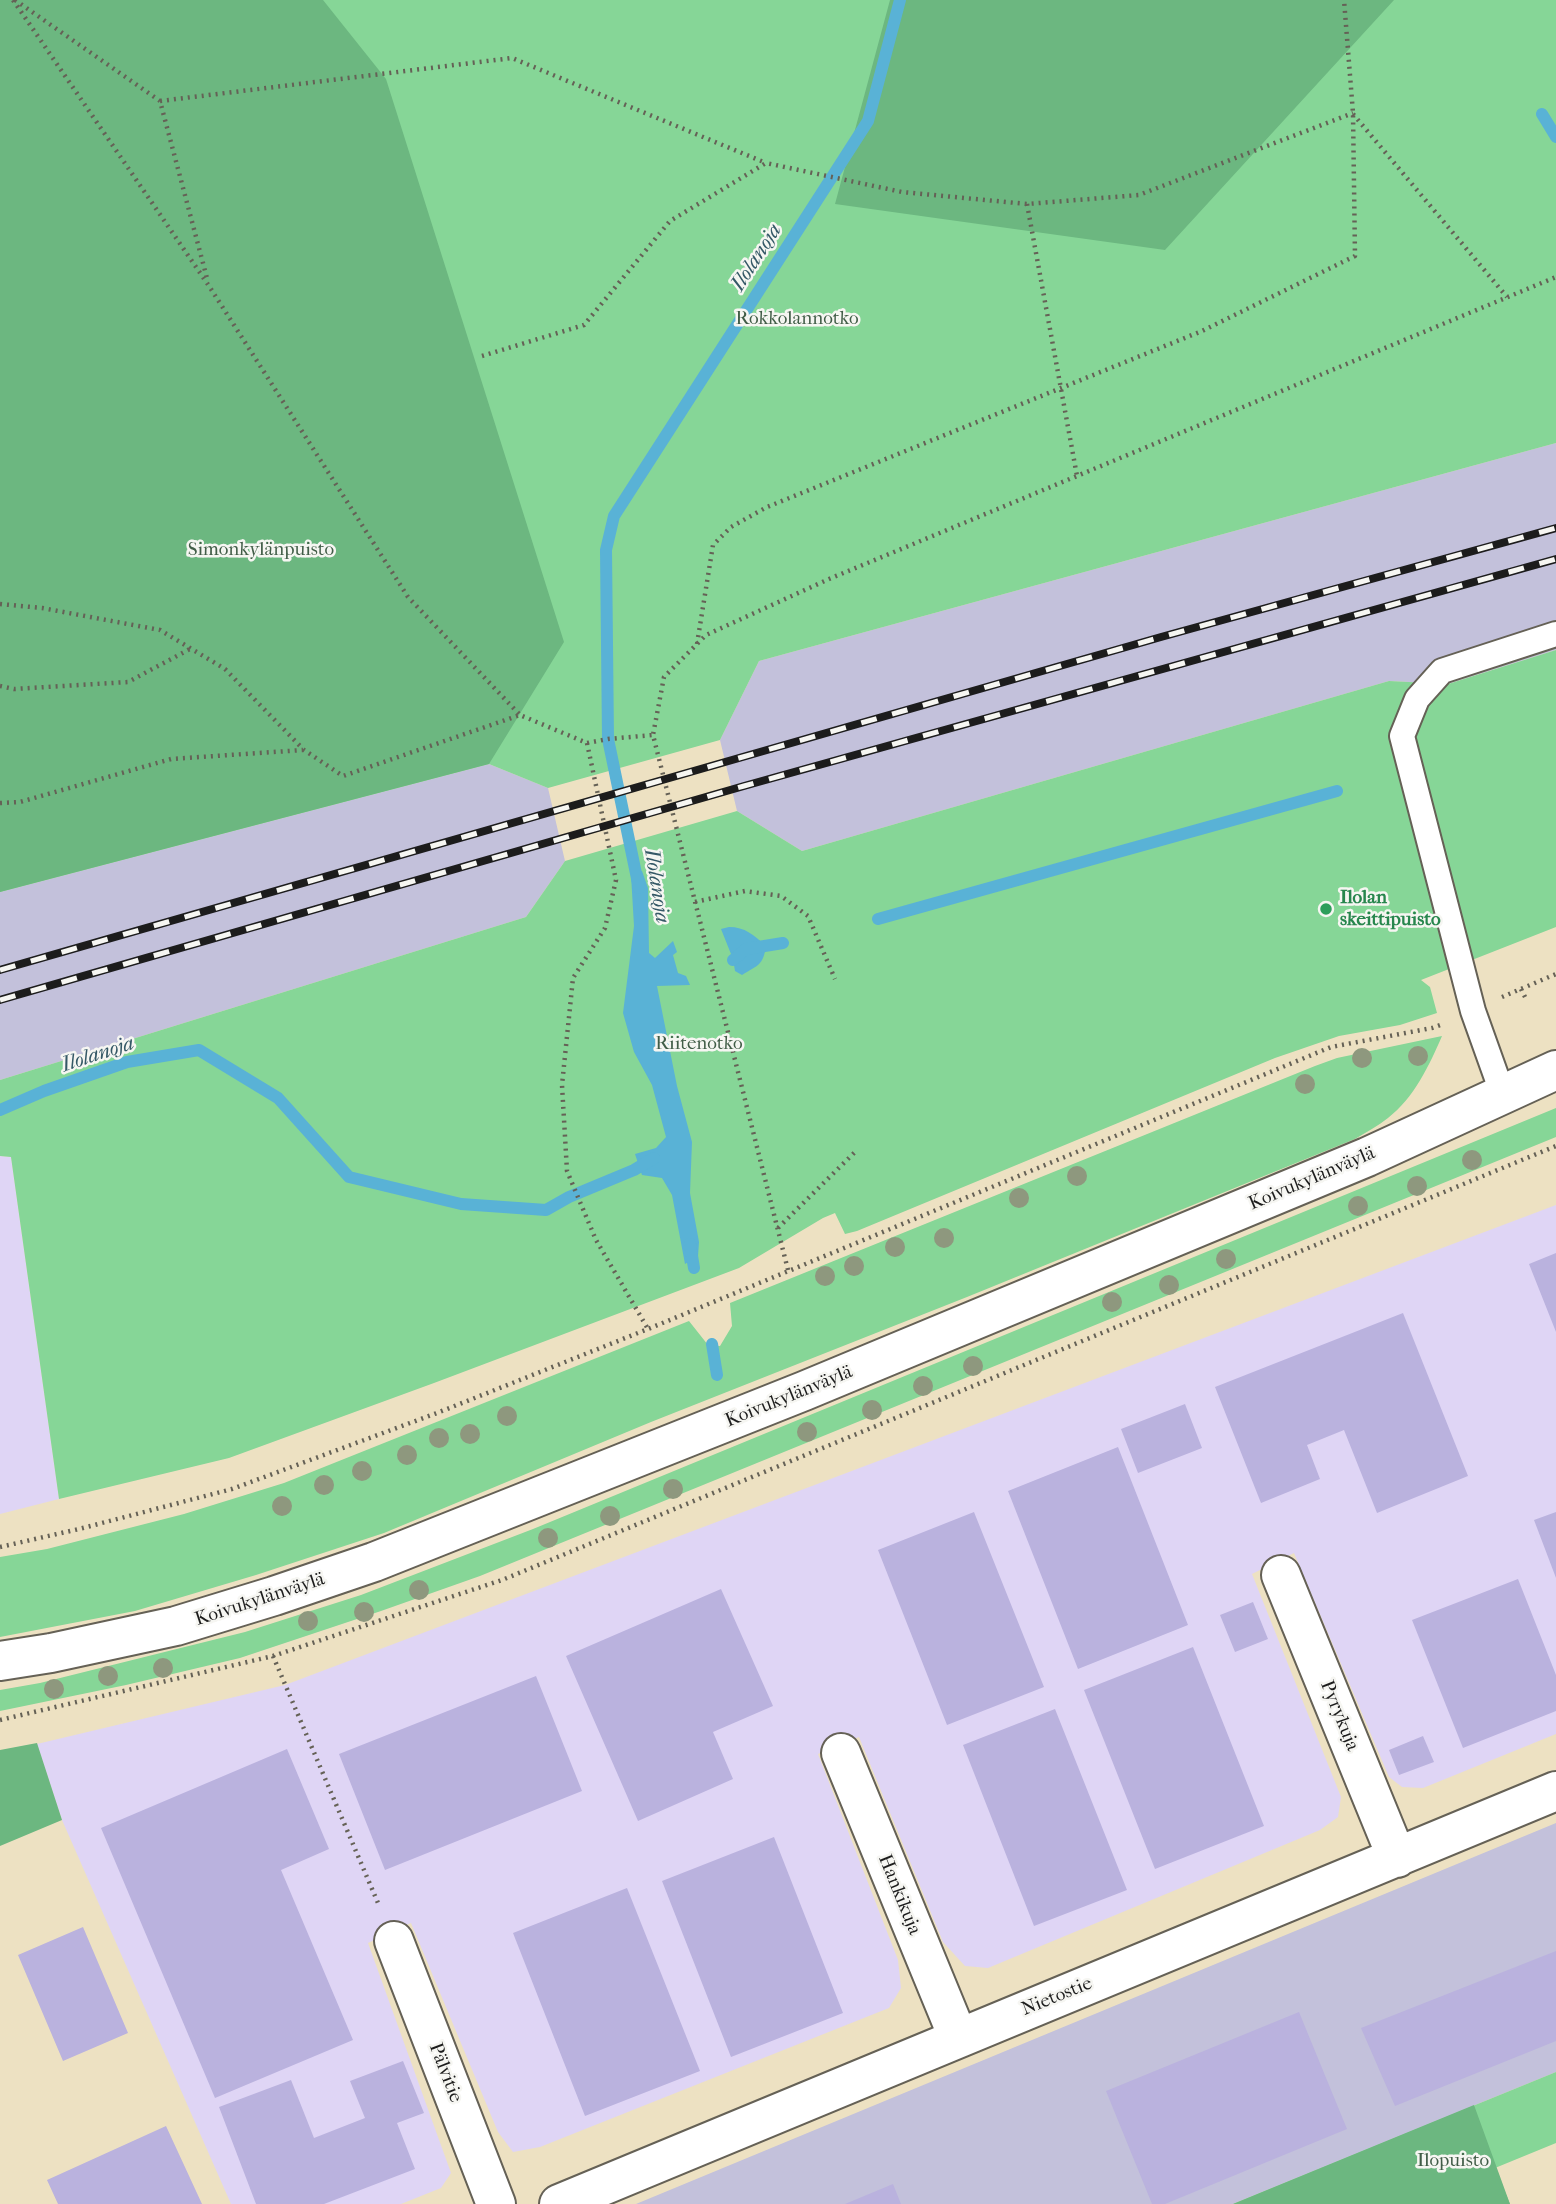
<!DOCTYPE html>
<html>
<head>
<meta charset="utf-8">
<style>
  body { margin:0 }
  canvas { display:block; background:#ede1c2 }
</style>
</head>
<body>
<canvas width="1556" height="2204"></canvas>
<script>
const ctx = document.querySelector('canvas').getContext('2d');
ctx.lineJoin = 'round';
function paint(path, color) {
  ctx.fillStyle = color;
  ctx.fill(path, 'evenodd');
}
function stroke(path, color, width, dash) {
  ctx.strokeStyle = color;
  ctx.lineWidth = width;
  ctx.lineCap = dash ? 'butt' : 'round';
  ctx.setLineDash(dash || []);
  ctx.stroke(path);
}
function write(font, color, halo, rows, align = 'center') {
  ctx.font = font + ' "IM FELL French Canon",serif';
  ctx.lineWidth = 5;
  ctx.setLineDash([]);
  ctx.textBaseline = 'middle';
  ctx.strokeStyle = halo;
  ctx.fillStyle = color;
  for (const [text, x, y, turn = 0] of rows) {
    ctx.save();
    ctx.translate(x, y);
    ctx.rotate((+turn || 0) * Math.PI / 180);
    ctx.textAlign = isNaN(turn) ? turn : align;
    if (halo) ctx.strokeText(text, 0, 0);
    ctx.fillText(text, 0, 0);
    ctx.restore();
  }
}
paint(new Path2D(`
  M 0,1156 L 11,1157 L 59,1499 L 0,1514 Z
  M 1556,1205 L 1556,1734 L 1423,1788 L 1402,1787 L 1389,1777 L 1294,1553 L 1252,1574 L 1341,1797 L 1338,1817 L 1320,1830 L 988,1968 L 965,1966 L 943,1942 L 859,1737 L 818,1754 L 898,1960 L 901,1988 L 889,2008 L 540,2147 L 513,2152 L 498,2132 L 411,1923 L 368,1943 L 451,2173 L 441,2188 L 401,2204 L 231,2204 L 62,1820 L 37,1744 L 285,1685 Z`), '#dfd5f5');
paint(new Path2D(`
  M 1556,443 L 1556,650 L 1448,684 L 1389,681 L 802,851 L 737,811 L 720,740 L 759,661 Z
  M 489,764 L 548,788 L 565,861 L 526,917 L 0,1080 L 0,892 Z
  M 1556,1823 L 1556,2072 L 1233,2204 L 636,2204 Z`), '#c3c1db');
paint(new Path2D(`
  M 0,0 L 1556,0 L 1556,443 L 759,661 L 720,740 L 548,788 L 489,764 L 0,892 Z
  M 1556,650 L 1556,927 L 1421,980 L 1430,987 L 1437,1013 L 1400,1025 L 1339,1036 L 1275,1058 L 857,1231 L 845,1234 L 835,1213 L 823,1218 L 739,1268 L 434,1383 L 229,1458 L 59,1499 L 11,1157 L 0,1156 L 0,1080 L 526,917 L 565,861 L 737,811 L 802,851 L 1389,681 L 1448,684 Z
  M 1442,1036 C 1429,1066 1414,1098 1388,1118 C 1378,1126 1366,1132 1355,1139 L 967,1297 L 651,1422 L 384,1533 L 256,1575 L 135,1611 L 0,1637 L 0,1557 L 47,1549 L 184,1514 L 284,1483 L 689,1321 L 708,1345 L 720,1346 L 732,1326 L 730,1303 L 1315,1066 L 1337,1058 Z
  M 1556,1108 L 1556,1137 L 480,1576 L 381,1611 L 240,1658 L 126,1685 L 0,1711 L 0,1690 L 40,1683 L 245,1632 L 361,1595 L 533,1529 Z
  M 1556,2072 L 1556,2143 L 1495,2168 L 1510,2204 L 1233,2204 Z`), '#86d697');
paint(new Path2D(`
  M 0,0 L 323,0 L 386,79 L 564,642 L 489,764 L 0,892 Z
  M 890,0 L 1394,0 L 1165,250 L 835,204 Z
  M 37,1743 L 62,1820 L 0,1846 L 0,1750 Z
  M 1474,2105 L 1510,2204 L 1233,2204 Z`), '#6cb780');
paint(new Path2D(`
  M 642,871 L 648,888 L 649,953 L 655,958 L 673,941 L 677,952 L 673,955 L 678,973 L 686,976 L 690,985 L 657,986 L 677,1086 L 692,1142 L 690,1193 L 699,1242 L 698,1256 L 685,1264 L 672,1195 L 662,1178 L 642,1175 L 635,1154 L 656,1148 L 666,1137 L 652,1085 L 634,1052 L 623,1013 L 634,926 L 631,875 L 635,872 Z
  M 729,927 C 745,927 754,935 766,946 C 763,966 758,965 742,975 L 735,971 L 733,959 L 721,929 Z`), '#59b2d6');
stroke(new Path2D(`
  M 1542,114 L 1556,137
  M 639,888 L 608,739 L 606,550 L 614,516 L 868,121 L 900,0
  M 878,919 L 1337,791
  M 733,960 L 746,949 L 783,943
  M 0,1110 L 44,1091 L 127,1062 L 199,1050 L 278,1098 L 349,1177 L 461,1204 L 546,1210 L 569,1197 L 634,1170 L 654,1158
  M 690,1244 L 694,1268
  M 712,1344 L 717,1375`), '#59b2d6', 12);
paint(new Path2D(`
  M 1556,1253 L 1556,1332 L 1529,1264 Z
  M 1403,1313 L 1468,1476 L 1377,1513 L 1344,1430 L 1307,1445 L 1320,1479 L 1261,1503 L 1215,1387 Z
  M 1185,1404 L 1202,1448 L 1138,1473 L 1121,1429 Z
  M 1118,1447 L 1188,1625 L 1078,1669 L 1008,1491 Z
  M 974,1512 L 1044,1687 L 947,1725 L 878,1550 Z
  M 1556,1512 L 1556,1578 L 1534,1520 Z
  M 1518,1579 L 1556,1675 L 1556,1711 L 1463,1748 L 1412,1620 Z
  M 721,1589 L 773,1706 L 713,1732 L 733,1779 L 638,1821 L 566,1656 Z
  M 1253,1602 L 1268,1639 L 1235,1652 L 1220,1615 Z
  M 1193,1647 L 1264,1826 L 1155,1869 L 1084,1690 Z
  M 536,1676 L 582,1791 L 385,1870 L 339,1754 Z
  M 1055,1709 L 1127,1890 L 1034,1926 L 963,1745 Z
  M 1423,1736 L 1434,1762 L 1399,1775 L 1389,1750 Z
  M 287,1749 L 329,1849 L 281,1870 L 353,2040 L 215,2098 L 101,1828 Z
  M 774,1837 L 843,2013 L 731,2057 L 662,1881 Z
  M 627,1888 L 700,2071 L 585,2116 L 513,1933 Z
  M 83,1927 L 128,2033 L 63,2061 L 18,1955 Z
  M 1556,1951 L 1556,2041 L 1395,2106 L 1361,2028 Z
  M 1299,2012 L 1347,2129 L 1165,2204 L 1152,2204 L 1106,2091 Z
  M 403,2061 L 424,2113 L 397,2123 L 415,2169 L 324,2204 L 256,2204 L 219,2107 L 291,2080 L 314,2138 L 365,2118 L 350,2081 Z
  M 166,2126 L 202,2204 L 58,2204 L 47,2180 Z
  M 893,2184 L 901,2204 L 845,2204 Z`), '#bab2de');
const service = new Path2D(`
  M 1503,1095 L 1473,1011 L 1402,736 L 1417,699 L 1442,671 L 1556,634`);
const minor = new Path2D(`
  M 1281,1575 L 1397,1858
  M 841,1753 L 958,2037
  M 394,1941 L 496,2204
  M 559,2204 L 1556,1791`);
const primary = new Path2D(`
  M 0,1661 L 51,1653 L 176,1626 L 274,1596 L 374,1562 L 804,1391 L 1367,1157 L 1556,1070`);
stroke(service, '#656156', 28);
stroke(minor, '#656156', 42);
stroke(primary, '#656156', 42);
stroke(new Path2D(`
  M 13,0 L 209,286 L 408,597 L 520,715
  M 15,0 L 160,101 L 208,282
  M 160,101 L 512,58 L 766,163
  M 1353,114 L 1507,297
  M 1027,204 L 1077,476
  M 482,356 L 584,325 L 670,221 L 766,163 L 902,192 L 1027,204 L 1139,195 L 1353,113
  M 0,604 L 42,608 L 160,630 L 225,669 L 304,750 L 343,776 L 520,715 L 587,743 L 608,739 L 653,735
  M 697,644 L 713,545 L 731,527 L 767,507 L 1202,331 L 1355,256 L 1353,113 L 1344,0
  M 0,686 L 14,689 L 128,682 L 190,649
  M 587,743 L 616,880 L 605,928 L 573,978 L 562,1085 L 567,1171 L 596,1240 L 648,1329
  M 0,803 L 20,802 L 171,759 L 303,750
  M 695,902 L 745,891 L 781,896 L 808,916 L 835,979
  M 1521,989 L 1526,999
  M 1502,997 L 1556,974
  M 778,1228 L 855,1152
  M 788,1270 L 653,735 L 664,677 L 706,635 L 829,579 L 1556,277
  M 0,1547 L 79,1529 L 232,1489 L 437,1413 L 648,1329 L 1331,1047 L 1432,1028 L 1443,1024
  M 273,1656 L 378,1903
  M 0,1720 L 273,1656 L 502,1580 L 1556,1146`), '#656156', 4.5, [2, 5]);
stroke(service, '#fff', 24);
stroke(minor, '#fff', 38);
stroke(primary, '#fff', 38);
const rail = new Path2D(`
  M 0,970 L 1161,637 L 1556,528
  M 0,1000 L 744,786 L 1556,559`);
stroke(rail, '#1c1c1c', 8);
stroke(rail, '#f6f6f2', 5, [16]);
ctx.fillStyle = '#8e987e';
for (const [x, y] of [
  [1418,1056],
  [1362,1058],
  [1305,1084],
  [1472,1160],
  [1077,1176],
  [1417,1186],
  [1019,1198],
  [1358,1206],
  [944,1238],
  [895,1247],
  [1226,1259],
  [854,1266],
  [825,1276],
  [1169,1285],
  [1112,1302],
  [973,1366],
  [923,1386],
  [872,1410],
  [507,1416],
  [807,1432],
  [470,1434],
  [439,1438],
  [407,1455],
  [362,1471],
  [324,1485],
  [673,1489],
  [282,1506],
  [610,1516],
  [548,1538],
  [419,1590],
  [364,1612],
  [308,1621],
  [163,1668],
  [108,1676],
  [54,1689]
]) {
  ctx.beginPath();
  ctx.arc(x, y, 10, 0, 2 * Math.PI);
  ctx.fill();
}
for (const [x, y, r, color] of [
  [1326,909,7,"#2e9e5b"]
]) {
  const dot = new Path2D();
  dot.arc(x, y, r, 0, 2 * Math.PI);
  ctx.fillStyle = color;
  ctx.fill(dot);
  stroke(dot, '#f6f6f2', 2.5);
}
write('19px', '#415d47', '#f6f6f2', [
  ["Rokkolannotko",797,319],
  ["Simonkylänpuisto",261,550],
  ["Riitenotko",699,1044],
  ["Ilopuisto",1453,2161]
]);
write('bold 19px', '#27864d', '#f6f6f2', [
  ["Ilolan",1340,898],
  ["skeittipuisto",1340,920]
], 'left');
write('19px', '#1c1c1c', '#f6f6f2', [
  ["Koivukylänväylä",1312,1179,-23],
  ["Koivukylänväylä",789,1397,-22],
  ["Koivukylänväylä",260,1600,-18],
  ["Pyrykuja",1339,1716,68],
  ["Hankikuja",899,1895,68],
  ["Nietostie",1057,1997,-22],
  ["Pälvitie",445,2073,69]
]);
write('italic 21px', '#345866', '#f6f6f2', [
  ["Ilolanoja",757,258,-57],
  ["Ilolanoja",656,886,81],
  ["Ilolanoja",98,1055,-18]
]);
</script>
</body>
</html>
